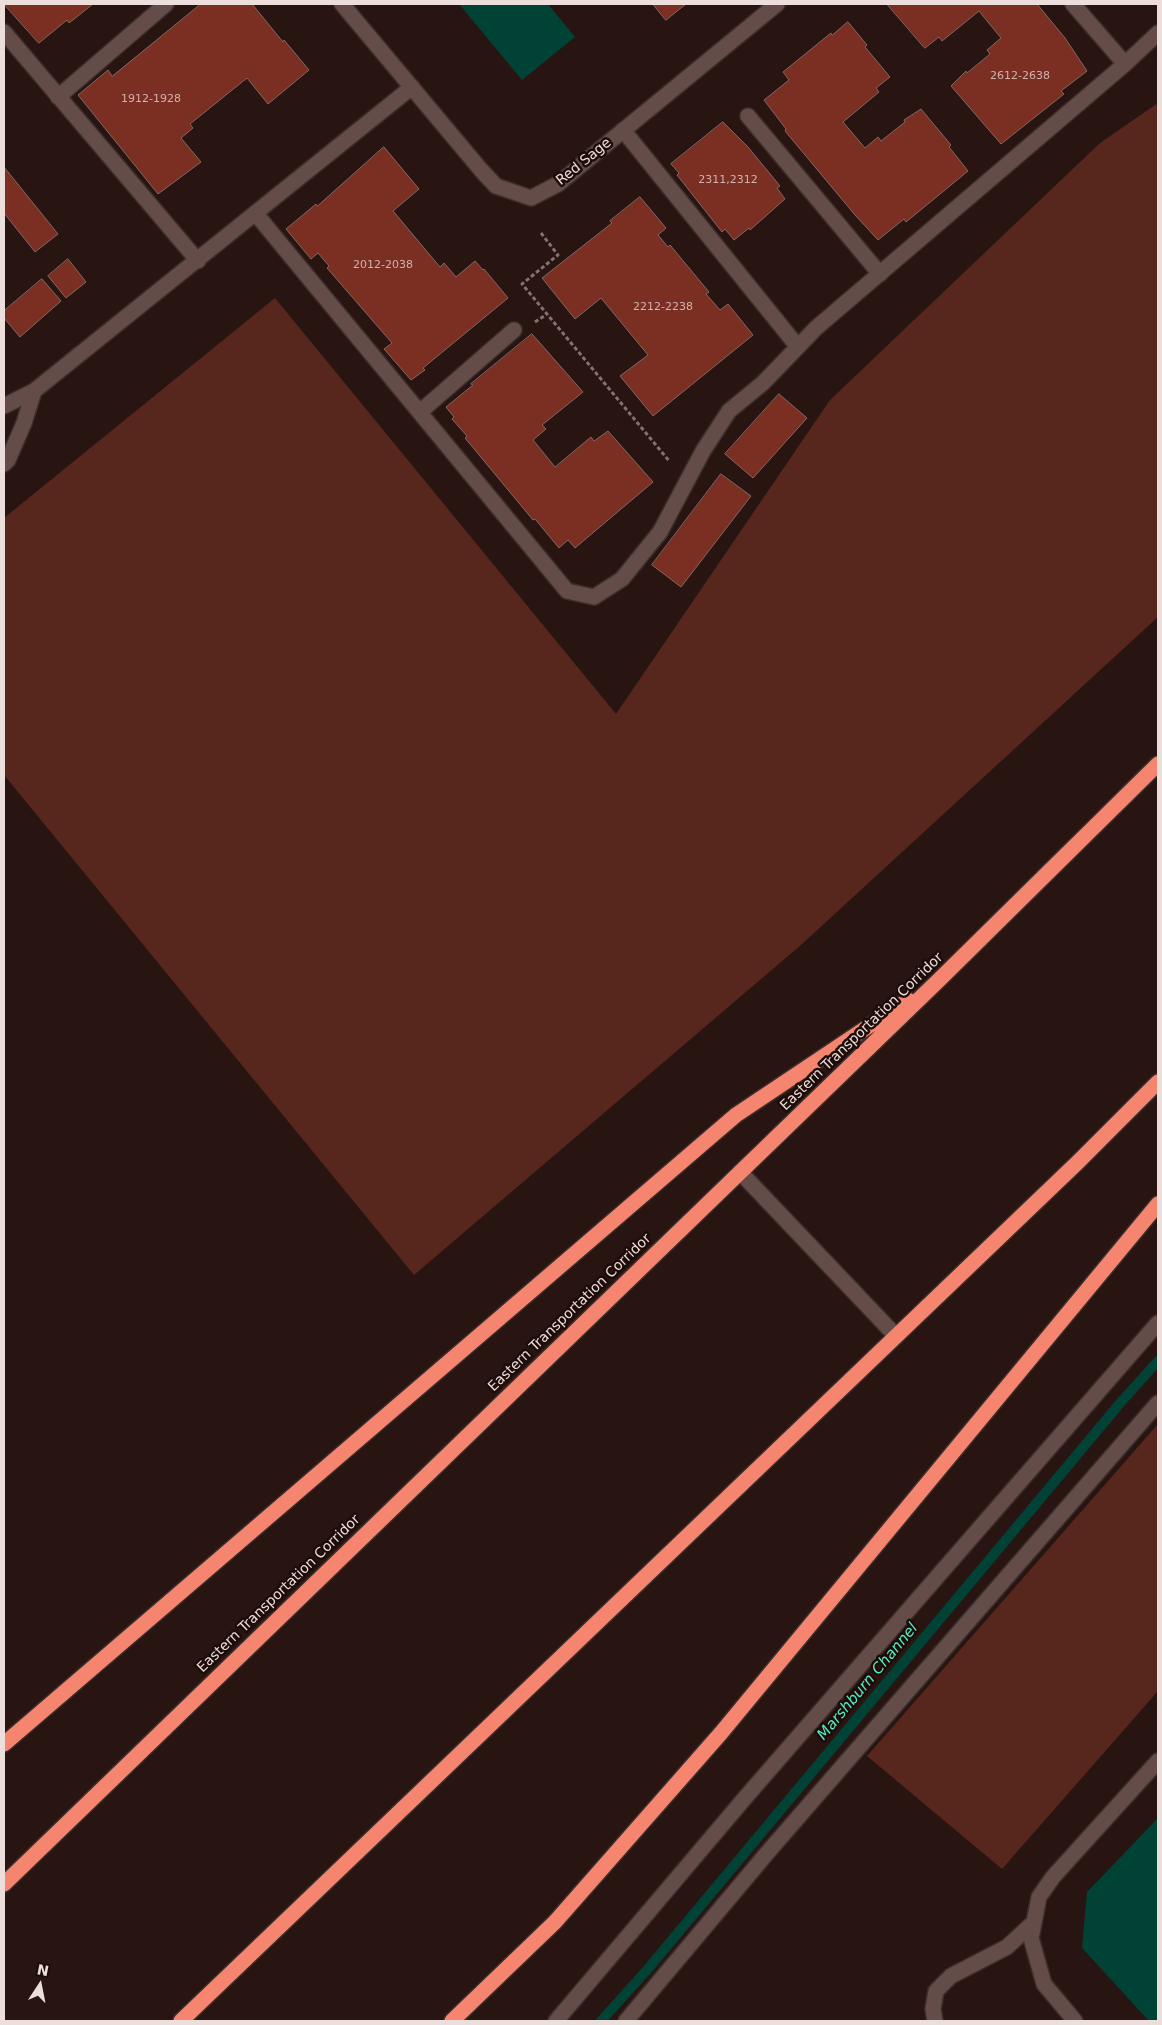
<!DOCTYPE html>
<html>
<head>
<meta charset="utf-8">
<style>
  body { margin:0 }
  #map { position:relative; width:1162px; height:2025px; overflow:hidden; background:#281511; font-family:"DejaVu Sans",sans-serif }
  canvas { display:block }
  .frame { position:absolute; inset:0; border:5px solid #ecdedb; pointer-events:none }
  .north { position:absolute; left:15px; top:1960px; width:50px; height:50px; -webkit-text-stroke:4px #1e0c09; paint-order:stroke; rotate:11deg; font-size:14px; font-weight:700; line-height:20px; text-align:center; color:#ecdedb }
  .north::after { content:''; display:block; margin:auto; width:18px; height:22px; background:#ecdedb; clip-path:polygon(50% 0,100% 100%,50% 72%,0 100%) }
</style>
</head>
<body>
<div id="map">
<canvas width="1162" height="2025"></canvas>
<div class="frame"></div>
<div class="north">N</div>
</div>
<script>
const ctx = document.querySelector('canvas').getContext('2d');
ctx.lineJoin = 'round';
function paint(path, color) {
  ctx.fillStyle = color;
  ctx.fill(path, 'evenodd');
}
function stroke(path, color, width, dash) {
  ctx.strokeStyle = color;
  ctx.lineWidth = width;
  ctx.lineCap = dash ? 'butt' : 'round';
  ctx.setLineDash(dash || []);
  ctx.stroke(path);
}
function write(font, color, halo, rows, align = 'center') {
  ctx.font = font + ' "DejaVu Sans",sans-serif';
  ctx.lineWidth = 5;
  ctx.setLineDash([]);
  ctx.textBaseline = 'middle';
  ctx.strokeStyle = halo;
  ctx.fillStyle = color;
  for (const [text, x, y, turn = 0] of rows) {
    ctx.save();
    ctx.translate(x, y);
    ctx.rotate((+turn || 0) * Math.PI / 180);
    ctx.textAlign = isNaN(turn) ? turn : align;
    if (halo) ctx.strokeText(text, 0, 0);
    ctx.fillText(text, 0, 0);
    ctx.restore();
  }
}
paint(new Path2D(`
  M 1158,103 L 1158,617 L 801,945 L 414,1275 L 4,775 L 4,518 L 275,298 L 616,714 L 830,400 L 1100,143 Z
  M 1158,1424 L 1158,1691 L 1002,1869 L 867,1756 Z`), '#57261d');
paint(new Path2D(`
  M 459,4 L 548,4 L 575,37 L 522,80 Z
  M 1158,1818 L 1158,2021 L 1149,2021 L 1082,1948 L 1087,1892 Z`), '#004235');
stroke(new Path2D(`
  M 601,2021 L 647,1970 L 1121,1402 L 1158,1361`), '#004235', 10);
const building = new Path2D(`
  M 4,4 L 93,4 L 69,23 L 67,20 L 39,43 Z
  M 201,4 L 252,4 L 283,42 L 284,40 L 309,70 L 268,104 L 247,78 L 190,124 L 193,128 L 181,138 L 201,162 L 158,194 L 78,95 L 108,70 L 112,76 Z
  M 653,4 L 686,4 L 666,20 Z
  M 887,4 L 1037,4 L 1065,38 L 1087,71 L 1061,91 L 1064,94 L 1001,144 L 951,86 L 966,71 L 967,73 L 990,54 L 987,50 L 1001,38 L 979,11 L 942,41 L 939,37 L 925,48 Z
  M 848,22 L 867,45 L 865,47 L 890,77 L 876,88 L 879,92 L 843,122 L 865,148 L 878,137 L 881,141 L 905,122 L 904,120 L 921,109 L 951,145 L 949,147 L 968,171 L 906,222 L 904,219 L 878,240 L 855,215 L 785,131 L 786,129 L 764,100 L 789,80 L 783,72 L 831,33 L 832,35 Z
  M 723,122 L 748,147 L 780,186 L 777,188 L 785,199 L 750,230 L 749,228 L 734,240 L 725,229 L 722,232 L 677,175 L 679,173 L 671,164 Z
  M 384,147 L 419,189 L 393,211 L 440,267 L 444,263 L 456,277 L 475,261 L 483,270 L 484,269 L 508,298 L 423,368 L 425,370 L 411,380 L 384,349 L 392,343 L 327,268 L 329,266 L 318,253 L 311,259 L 286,229 L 316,204 L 317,206 Z
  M 4,167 L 58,234 L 35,252 L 4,213 Z
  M 640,197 L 666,228 L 658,235 L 668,247 L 670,245 L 709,292 L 706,294 L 720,310 L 728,304 L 753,335 L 653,416 L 620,376 L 648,355 L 601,298 L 575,319 L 542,278 L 612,223 L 610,221 Z
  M 68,259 L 86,282 L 66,298 L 48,276 Z
  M 42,279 L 61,301 L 20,337 L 4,318 L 4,311 Z
  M 532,334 L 583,392 L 542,425 L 546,429 L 533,440 L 555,467 L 591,437 L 594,441 L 608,431 L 653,482 L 575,548 L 568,540 L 559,548 L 535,519 L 533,520 L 465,438 L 467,436 L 452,419 L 454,417 L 446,407 L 473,385 L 471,384 Z
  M 779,394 L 807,418 L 753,478 L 725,454 Z
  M 721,474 L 751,496 L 681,587 L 652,565 Z`);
paint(building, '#7b2f22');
stroke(building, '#816863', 1);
const minor = new Path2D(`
  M 342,4 L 481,170 L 496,186 L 531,198 L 558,184 L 777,4
  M 1073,4 L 1125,64
  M 4,32 L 198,261
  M 58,97 L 166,4
  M 748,116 L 880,274
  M 623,130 L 798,347
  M 256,214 L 567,591 L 594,597 L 622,579 L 660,532 L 703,451 L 729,411 L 763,383 L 816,328 L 1125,64 L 1158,33
  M 34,391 L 412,87
  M 4,406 L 34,391 L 24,423 L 8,460 L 4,464
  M 420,412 L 514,330
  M 740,1172 L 896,1336
  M 556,2021 L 744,1799 L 1158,1323
  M 626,2021 L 768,1852 L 1158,1403
  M 935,2021 L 933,2009 L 936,1991 L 951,1976 L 1007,1947 L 1034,1922
  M 1075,2021 L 1044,1984 L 1031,1938 L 1039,1897 L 1053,1877 L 1158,1761`);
const highway = new Path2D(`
  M 4,1744 L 736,1115 L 908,1000
  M 4,1884 L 941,978 L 1158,764
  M 181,2021 L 1078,1162 L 1158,1082
  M 452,2021 L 555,1922 L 721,1733 L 1158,1204`);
stroke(minor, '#3c2e2d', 18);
stroke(highway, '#3c2e2d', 18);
stroke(new Path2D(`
  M 541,233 L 558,255 L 522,284 L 670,462
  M 535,322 L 547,314`), '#83726e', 3, [4, 2.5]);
stroke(minor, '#644d48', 15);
stroke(highway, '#f68570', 15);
write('11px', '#d0b2ad', null, [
  ["2612-2638",1020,76],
  ["1912-1928",151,99],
  ["2311,2312",728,180],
  ["2012-2038",383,265],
  ["2212-2238",663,307]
]);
write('14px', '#ecdedb', '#1e0c09', [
  ["Red Sage",584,162,-39],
  ["Eastern Transportation Corridor",862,1032,-44],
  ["Eastern Transportation Corridor",570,1313,-44],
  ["Eastern Transportation Corridor",279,1594,-44]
]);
write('italic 15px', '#54edc9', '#1e0c09', [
  ["Marshburn Channel",868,1682,-50]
]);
</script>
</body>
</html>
